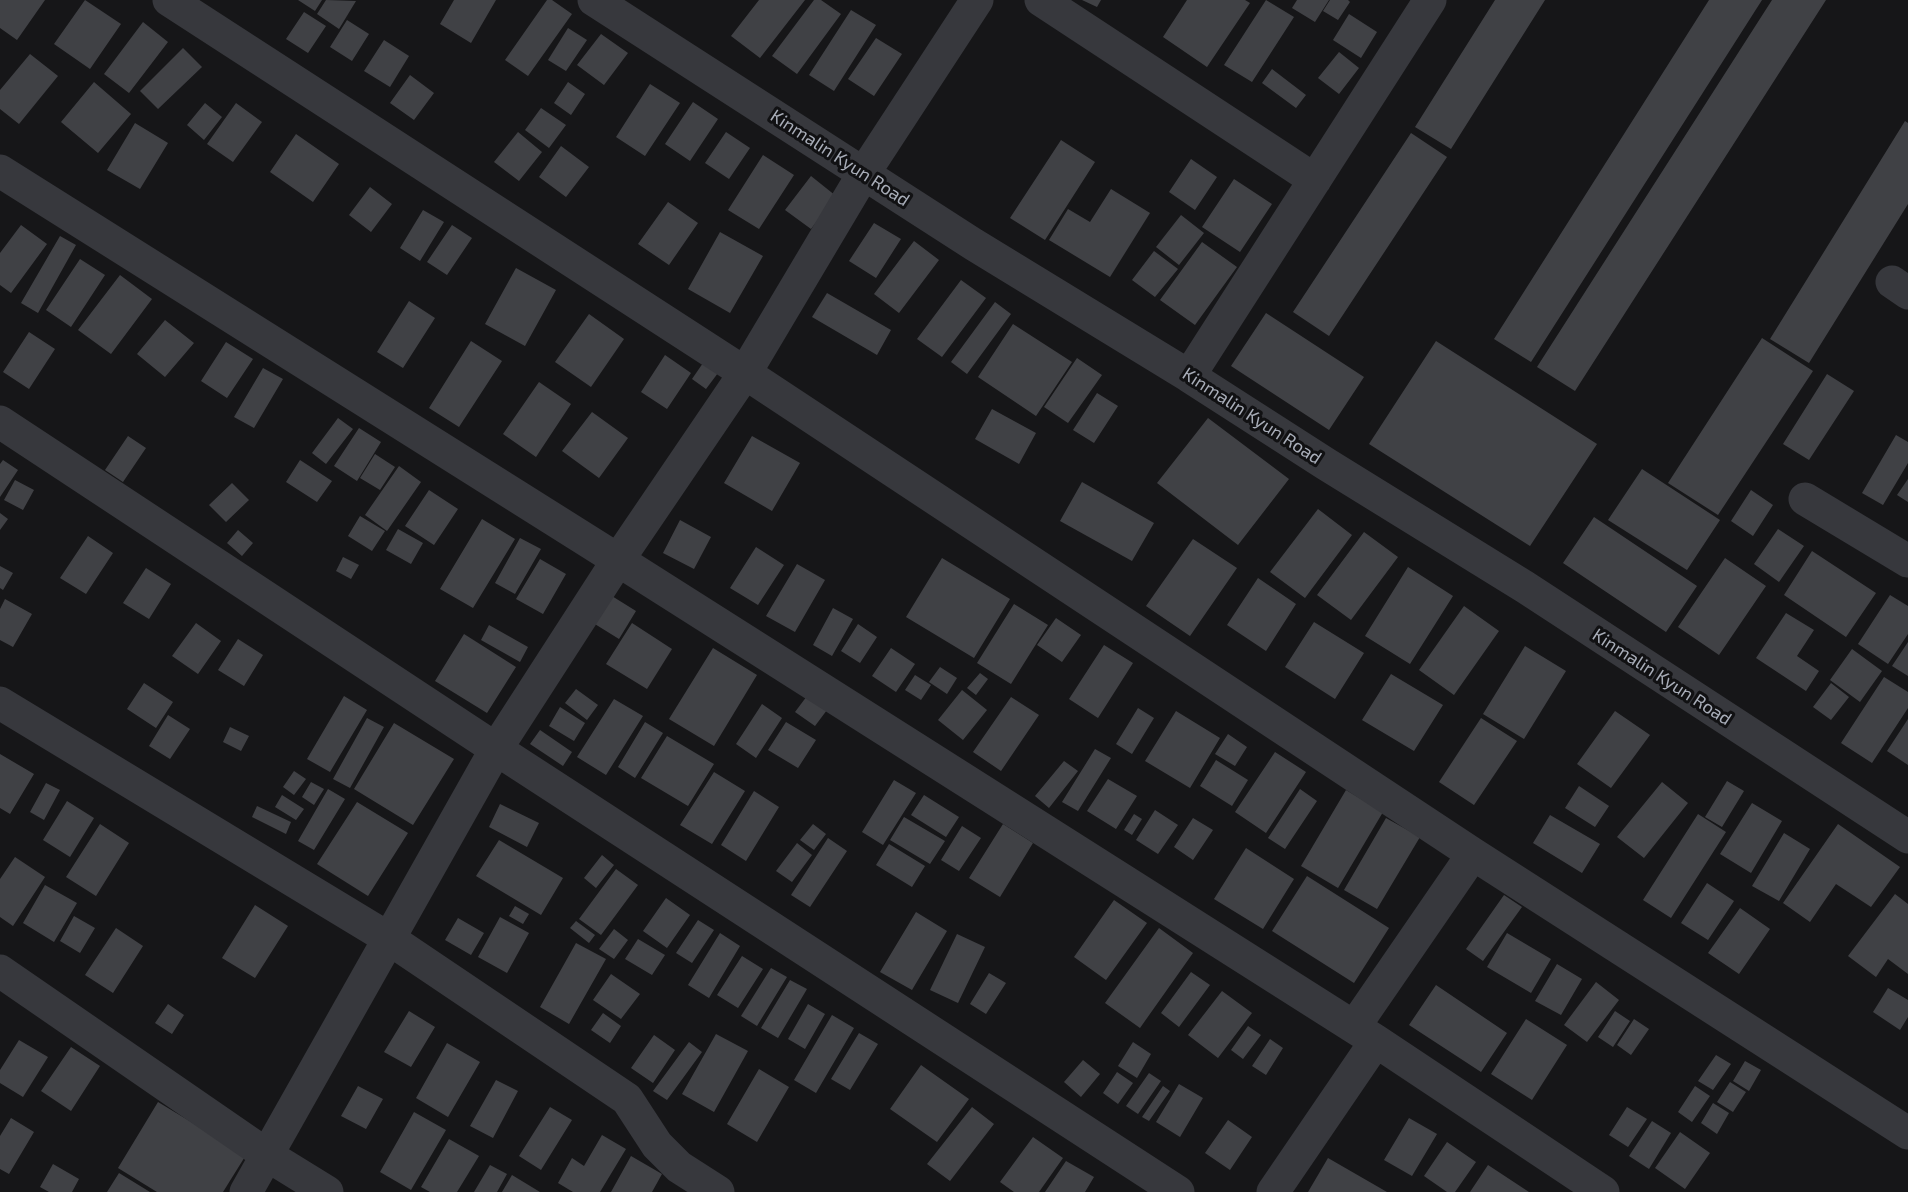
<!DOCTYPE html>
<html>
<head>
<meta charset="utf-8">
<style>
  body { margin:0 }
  canvas { display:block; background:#161618 }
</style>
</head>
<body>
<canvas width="1908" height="1192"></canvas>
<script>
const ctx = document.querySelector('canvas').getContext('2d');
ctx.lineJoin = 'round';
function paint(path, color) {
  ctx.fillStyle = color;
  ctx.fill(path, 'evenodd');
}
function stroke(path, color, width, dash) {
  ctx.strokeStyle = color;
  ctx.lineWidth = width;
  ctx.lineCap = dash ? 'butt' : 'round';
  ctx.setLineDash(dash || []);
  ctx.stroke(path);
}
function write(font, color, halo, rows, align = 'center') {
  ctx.font = font + ' "Exo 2",sans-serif';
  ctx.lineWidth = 6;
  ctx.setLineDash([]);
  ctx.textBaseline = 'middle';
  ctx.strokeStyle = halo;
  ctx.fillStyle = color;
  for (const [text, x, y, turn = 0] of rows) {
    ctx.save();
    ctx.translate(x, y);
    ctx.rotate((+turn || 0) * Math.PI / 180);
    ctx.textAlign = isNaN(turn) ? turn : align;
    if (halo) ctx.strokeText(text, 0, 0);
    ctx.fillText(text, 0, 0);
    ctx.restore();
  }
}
paint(new Path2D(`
  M 0,0 L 45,0 L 17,40 L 0,28 Z
  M 85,0 L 121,24 L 90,69 L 54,44 Z
  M 298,0 L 322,0 L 315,11 Z
  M 326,0 L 356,1 L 339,29 L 317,14 Z
  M 454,0 L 496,0 L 471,43 L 440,24 Z
  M 547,0 L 552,0 L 572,14 L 528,76 L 505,60 Z
  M 759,0 L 805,0 L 760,58 L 731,36 Z
  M 814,0 L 821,0 L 841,14 L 797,74 L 772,56 Z
  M 1082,0 L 1101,0 L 1097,7 Z
  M 1187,0 L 1245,0 L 1250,3 L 1207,67 L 1163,37 Z
  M 1266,0 L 1294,17 L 1252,82 L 1224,65 Z
  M 1297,0 L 1329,0 L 1315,22 L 1292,8 Z
  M 1330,0 L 1348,0 L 1350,2 L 1338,20 L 1323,11 Z
  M 1495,0 L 1545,0 L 1451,149 L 1415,127 Z
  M 1709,0 L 1762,0 L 1531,362 L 1494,339 Z
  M 1772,0 L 1826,0 L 1575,391 L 1537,367 Z
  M 851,10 L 876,25 L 834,91 L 809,75 Z
  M 304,12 L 326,26 L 308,53 L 286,39 Z
  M 1349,14 L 1377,32 L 1361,58 L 1333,40 Z
  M 347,20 L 369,34 L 352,61 L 330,47 Z
  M 143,22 L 168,42 L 129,93 L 104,74 Z
  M 568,28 L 587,40 L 566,71 L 548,60 Z
  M 601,34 L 628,53 L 604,85 L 577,65 Z
  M 876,38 L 902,54 L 874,96 L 848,79 Z
  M 384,40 L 409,56 L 390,87 L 364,71 Z
  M 183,48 L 202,67 L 158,109 L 140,91 Z
  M 1339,52 L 1359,68 L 1339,94 L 1318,78 Z
  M 30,54 L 58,76 L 19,124 L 0,109 L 0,90 Z
  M 1272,69 L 1306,95 L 1296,108 L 1262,83 Z
  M 410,75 L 434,93 L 414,120 L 390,103 Z
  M 94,82 L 131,114 L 98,153 L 61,122 Z
  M 568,82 L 585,94 L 571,115 L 554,103 Z
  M 650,84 L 680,103 L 645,156 L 616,137 Z
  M 693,102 L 718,119 L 690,161 L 665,144 Z
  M 205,103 L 222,117 L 204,140 L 187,125 Z
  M 236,103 L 262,122 L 233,162 L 207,144 Z
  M 541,108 L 566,125 L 549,148 L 525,130 Z
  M 1905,121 L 1908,123 L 1908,204 L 1809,363 L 1770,339 Z
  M 135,123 L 168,143 L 140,189 L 107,170 Z
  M 518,132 L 542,152 L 519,181 L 494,162 Z
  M 726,132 L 750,148 L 729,179 L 705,163 Z
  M 1411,133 L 1447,157 L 1329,336 L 1293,312 Z
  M 296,134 L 339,164 L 313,202 L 270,172 Z
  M 1061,140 L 1095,162 L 1045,240 L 1010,218 Z
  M 561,146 L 589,167 L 566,197 L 539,177 Z
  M 763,155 L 794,175 L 759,229 L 728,210 Z
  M 1191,159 L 1217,177 L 1195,210 L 1169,192 Z
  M 811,176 L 836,196 L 811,229 L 785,210 Z
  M 1234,179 L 1272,204 L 1240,252 L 1202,227 Z
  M 370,187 L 392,204 L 371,232 L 349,215 Z
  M 1111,189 L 1150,213 L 1110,277 L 1049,240 L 1068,209 L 1090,222 Z
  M 668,202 L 698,223 L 669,265 L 638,244 Z
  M 423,210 L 444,222 L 420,261 L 400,248 Z
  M 1181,215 L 1204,233 L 1179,265 L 1156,247 Z
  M 874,223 L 901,239 L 876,278 L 849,261 Z
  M 21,225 L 47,244 L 11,293 L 0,285 L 0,253 Z
  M 452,225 L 472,238 L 447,275 L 427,262 Z
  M 720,232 L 763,256 L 730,313 L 688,289 Z
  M 60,236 L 76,245 L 38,313 L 21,303 Z
  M 914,241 L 939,260 L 899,313 L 874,294 Z
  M 1202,242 L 1237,267 L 1195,325 L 1160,300 Z
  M 1154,251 L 1178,269 L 1155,297 L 1132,280 Z
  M 80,259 L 105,275 L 71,327 L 46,310 Z
  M 516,268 L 556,290 L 525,346 L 485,324 Z
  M 120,275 L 152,299 L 111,354 L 78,330 Z
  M 961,280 L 986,298 L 942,357 L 917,339 Z
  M 827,293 L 891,330 L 877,355 L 812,317 Z
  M 409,301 L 435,318 L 403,368 L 377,352 Z
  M 995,302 L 1011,314 L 967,374 L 951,362 Z
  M 1266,313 L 1364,377 L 1329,430 L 1231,366 Z
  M 589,314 L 624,339 L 591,387 L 555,362 Z
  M 165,320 L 194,343 L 165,377 L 137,354 Z
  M 1013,324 L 1072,362 L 1036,416 L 978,377 Z
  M 29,332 L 55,349 L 29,389 L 3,372 Z
  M 1762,338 L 1813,371 L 1718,515 L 1668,483 Z
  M 471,341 L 502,361 L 459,427 L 429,408 Z
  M 1436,341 L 1597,444 L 1530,546 L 1369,444 Z
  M 226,342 L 253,359 L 227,398 L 201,381 Z
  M 665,355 L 691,373 L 667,409 L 641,392 Z
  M 1077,358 L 1102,375 L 1068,423 L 1044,407 Z
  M 703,363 L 718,373 L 706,389 L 692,379 Z
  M 263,368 L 283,379 L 254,428 L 234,417 Z
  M 1827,374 L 1854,391 L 1809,460 L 1783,444 Z
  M 539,382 L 571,404 L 536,457 L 503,434 Z
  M 1097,393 L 1118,406 L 1094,443 L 1073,430 Z
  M 992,409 L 1036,433 L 1019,464 L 975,439 Z
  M 592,412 L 628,438 L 599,478 L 562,451 Z
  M 338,418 L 353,429 L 326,464 L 312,453 Z
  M 1208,418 L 1289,479 L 1238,545 L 1157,483 Z
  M 359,428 L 381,442 L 357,481 L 334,466 Z
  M 1896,435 L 1908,442 L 1908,463 L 1883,505 L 1862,493 Z
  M 128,436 L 146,448 L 123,482 L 105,470 Z
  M 752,436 L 800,463 L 772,511 L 724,483 Z
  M 375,454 L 395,467 L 380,490 L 360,478 Z
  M 3,460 L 18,470 L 0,497 L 0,464 Z
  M 300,460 L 332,481 L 317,502 L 286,482 Z
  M 399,466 L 421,482 L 387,531 L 365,515 Z
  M 1642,469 L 1720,520 L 1687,570 L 1608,520 Z
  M 1908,479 L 1908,502 L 1897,495 Z
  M 15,480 L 34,490 L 23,510 L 4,500 Z
  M 1082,482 L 1154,523 L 1132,561 L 1060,521 Z
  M 232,483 L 249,500 L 226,522 L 209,505 Z
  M 429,490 L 458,509 L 434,545 L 405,526 Z
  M 1751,490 L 1773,505 L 1753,536 L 1731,521 Z
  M 1318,509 L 1352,535 L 1305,598 L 1270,572 Z
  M 0,513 L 8,519 L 0,530 Z
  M 360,516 L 385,531 L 372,551 L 348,536 Z
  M 1594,517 L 1697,586 L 1666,632 L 1563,563 Z
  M 482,519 L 515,539 L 473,608 L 440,589 Z
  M 680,520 L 711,537 L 694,569 L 663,553 Z
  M 398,529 L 423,543 L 411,564 L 386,550 Z
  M 1778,529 L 1804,546 L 1779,582 L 1754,564 Z
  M 238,530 L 253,543 L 242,556 L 227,543 Z
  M 1364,532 L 1398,557 L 1351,620 L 1317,595 Z
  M 88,536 L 113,553 L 86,594 L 60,578 Z
  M 520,538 L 541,549 L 515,594 L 495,583 Z
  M 1193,539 L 1237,568 L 1190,636 L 1146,606 Z
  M 756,547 L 784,565 L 758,605 L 730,588 Z
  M 1812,551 L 1876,593 L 1846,637 L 1784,595 Z
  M 343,557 L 359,565 L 351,579 L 336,571 Z
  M 942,558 L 1010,599 L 974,658 L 906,617 Z
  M 1725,558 L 1766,586 L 1719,655 L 1678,627 Z
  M 540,559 L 566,574 L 543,614 L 516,599 Z
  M 797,564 L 825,580 L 795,632 L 766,616 Z
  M 0,566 L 13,573 L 3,590 L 0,588 Z
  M 1408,567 L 1453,596 L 1410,664 L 1365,636 Z
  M 146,568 L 171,584 L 149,619 L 123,603 Z
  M 1258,578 L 1296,604 L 1266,651 L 1227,625 Z
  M 607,593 L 636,611 L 619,639 L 590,621 Z
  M 1890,595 L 1908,606 L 1908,634 L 1888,664 L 1858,644 Z
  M 5,599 L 32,614 L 13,647 L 0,640 L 0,609 Z
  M 1014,604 L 1048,625 L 1011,684 L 977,663 Z
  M 1464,606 L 1499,631 L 1454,695 L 1419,670 Z
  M 833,608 L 853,619 L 832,656 L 813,645 Z
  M 1786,613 L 1814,630 L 1797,656 L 1819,671 L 1806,691 L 1756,658 Z
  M 1056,618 L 1081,635 L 1062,662 L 1037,645 Z
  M 1314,622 L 1364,653 L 1335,699 L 1285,667 Z
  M 196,623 L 221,641 L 198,674 L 172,656 Z
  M 632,623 L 672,649 L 647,689 L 606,664 Z
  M 858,624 L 877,637 L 860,663 L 841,651 Z
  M 489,625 L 528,647 L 520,662 L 481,640 Z
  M 464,634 L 516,667 L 487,713 L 435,681 Z
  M 238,639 L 263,655 L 244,686 L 218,670 Z
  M 1908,642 L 1908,676 L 1892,666 Z
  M 1104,645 L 1133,663 L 1098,718 L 1069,699 Z
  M 1525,646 L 1566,671 L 1524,739 L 1483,714 Z
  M 713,648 L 757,675 L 714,746 L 669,719 Z
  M 891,648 L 915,664 L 896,692 L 872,676 Z
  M 1852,649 L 1882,671 L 1860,702 L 1830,680 Z
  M 940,667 L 957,678 L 947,694 L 929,682 Z
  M 980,673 L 988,679 L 976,695 L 967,688 Z
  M 1391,674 L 1443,705 L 1414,751 L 1362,720 Z
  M 915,675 L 931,685 L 921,700 L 905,690 Z
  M 1884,677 L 1908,692 L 1908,708 L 1872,763 L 1841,743 Z
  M 144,683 L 173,702 L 156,728 L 127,709 Z
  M 1831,683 L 1849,697 L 1831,720 L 1813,707 Z
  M 576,689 L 598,705 L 587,720 L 565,703 Z
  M 962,690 L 987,710 L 963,740 L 938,720 Z
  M 810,692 L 830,706 L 815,726 L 795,712 Z
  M 344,696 L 367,710 L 330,772 L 307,759 Z
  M 1011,697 L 1039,715 L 1001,771 L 973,752 Z
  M 614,699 L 643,716 L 606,775 L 577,757 Z
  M 762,704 L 782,718 L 756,758 L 736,744 Z
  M 560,707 L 585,723 L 574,741 L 549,726 Z
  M 1138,708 L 1154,718 L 1132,754 L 1116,744 Z
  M 1176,711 L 1220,738 L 1190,788 L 1145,761 Z
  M 1615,711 L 1650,735 L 1611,788 L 1577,764 Z
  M 168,715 L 190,729 L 170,759 L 149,746 Z
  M 367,718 L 384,727 L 350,788 L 333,779 Z
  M 1481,718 L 1517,741 L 1474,805 L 1439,782 Z
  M 1908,719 L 1908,765 L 1887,751 Z
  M 645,722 L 663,733 L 635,778 L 618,767 Z
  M 786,722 L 816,740 L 798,768 L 768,750 Z
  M 394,723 L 454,759 L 413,825 L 354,789 Z
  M 230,727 L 249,736 L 241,751 L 223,742 Z
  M 540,730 L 572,752 L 563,766 L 530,744 Z
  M 1228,734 L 1247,747 L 1235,766 L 1215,754 Z
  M 667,736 L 714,764 L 688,806 L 641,778 Z
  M 1095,749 L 1111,758 L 1078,811 L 1062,802 Z
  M 1275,752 L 1306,772 L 1266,833 L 1235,812 Z
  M 0,754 L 34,774 L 10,814 L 0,808 Z
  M 1216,760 L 1248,780 L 1232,806 L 1200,786 Z
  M 1064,761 L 1078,771 L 1049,808 L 1035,796 Z
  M 294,771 L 306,779 L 294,795 L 283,787 Z
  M 714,772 L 745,791 L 712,844 L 680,825 Z
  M 1108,779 L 1137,796 L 1116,829 L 1087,811 Z
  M 894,780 L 916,793 L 883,845 L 862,832 Z
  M 1727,781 L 1744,791 L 1722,827 L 1705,817 Z
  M 311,782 L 324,789 L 314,805 L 302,797 Z
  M 1662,782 L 1688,803 L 1644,858 L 1617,837 Z
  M 46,783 L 60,790 L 44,820 L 30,812 Z
  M 1579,786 L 1609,806 L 1595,827 L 1565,808 Z
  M 328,789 L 345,799 L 314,850 L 298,841 Z
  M 1300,789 L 1317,801 L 1285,849 L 1268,838 Z
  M 1346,790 L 1383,812 L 1338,888 L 1301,866 Z
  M 754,791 L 779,807 L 746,861 L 721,845 Z
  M 282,795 L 304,809 L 296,820 L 275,807 Z
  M 924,795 L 959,817 L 946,837 L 911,815 Z
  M 67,801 L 94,818 L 70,857 L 43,840 Z
  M 357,802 L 408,833 L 368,896 L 317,864 Z
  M 1752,803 L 1782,821 L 1751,873 L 1720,854 Z
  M 500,804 L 539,823 L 527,847 L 489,827 Z
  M 257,806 L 291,822 L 286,834 L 252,817 Z
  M 1155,810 L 1178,825 L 1158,854 L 1136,840 Z
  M 1134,814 L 1142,819 L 1132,835 L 1124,830 Z
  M 1698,814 L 1726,832 L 1671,918 L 1643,900 Z
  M 1550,815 L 1600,844 L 1582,873 L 1533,843 Z
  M 904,817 L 945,841 L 930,864 L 890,840 Z
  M 1193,818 L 1213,830 L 1193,860 L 1174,847 Z
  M 1386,818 L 1420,837 L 1377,909 L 1344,890 Z
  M 100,824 L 129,843 L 96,896 L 66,877 Z
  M 813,824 L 826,834 L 814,850 L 800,840 Z
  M 1003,824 L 1033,843 L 1000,897 L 969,878 Z
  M 1838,824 L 1900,867 L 1871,907 L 1836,884 L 1810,922 L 1783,903 Z
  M 962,826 L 981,838 L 959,871 L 941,860 Z
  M 1784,833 L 1810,849 L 1779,901 L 1752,886 Z
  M 828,838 L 847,851 L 810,907 L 791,895 Z
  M 499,840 L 563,878 L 541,915 L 476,876 Z
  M 797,843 L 812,855 L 792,882 L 776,871 Z
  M 889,844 L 925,866 L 912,887 L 876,865 Z
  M 1246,848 L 1294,879 L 1263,929 L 1214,899 Z
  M 602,855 L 614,865 L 596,888 L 584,878 Z
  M 15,857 L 45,877 L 13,926 L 0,917 L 0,879 Z
  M 616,869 L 638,885 L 601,935 L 579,919 Z
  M 1307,876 L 1389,928 L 1354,983 L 1272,931 Z
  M 1707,883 L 1734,901 L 1708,940 L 1681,923 Z
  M 45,885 L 77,903 L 54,942 L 23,923 Z
  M 1895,894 L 1908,904 L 1908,974 L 1888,959 L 1876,977 L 1848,956 Z
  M 1504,895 L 1522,907 L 1483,961 L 1466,949 Z
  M 666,898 L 690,915 L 667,948 L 643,931 Z
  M 1114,900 L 1147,923 L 1106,980 L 1074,957 Z
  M 255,905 L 288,926 L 255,978 L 222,958 Z
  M 515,906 L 529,914 L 523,924 L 509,916 Z
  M 1740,908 L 1770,929 L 1739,974 L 1708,953 Z
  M 916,912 L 947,931 L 912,990 L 880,972 Z
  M 74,916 L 95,928 L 80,953 L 60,941 Z
  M 500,917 L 529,933 L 507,973 L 478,957 Z
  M 458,918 L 484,933 L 471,955 L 445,940 Z
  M 698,920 L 714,930 L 692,963 L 676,953 Z
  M 576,921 L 595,935 L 589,943 L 570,928 Z
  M 116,928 L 143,946 L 113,993 L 85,975 Z
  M 1159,928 L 1193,953 L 1140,1028 L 1105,1003 Z
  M 614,929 L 628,940 L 614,959 L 599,949 Z
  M 720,933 L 740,946 L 709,998 L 688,985 Z
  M 1507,933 L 1551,959 L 1531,993 L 1487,967 Z
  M 957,934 L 985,947 L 958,1003 L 930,990 Z
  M 638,939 L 665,955 L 652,975 L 625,959 Z
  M 576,943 L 606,959 L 569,1024 L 540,1007 Z
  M 742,956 L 763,969 L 738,1008 L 717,995 Z
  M 1557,964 L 1582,979 L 1561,1015 L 1535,1001 Z
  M 771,968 L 787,977 L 757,1026 L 741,1016 Z
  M 1191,972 L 1210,985 L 1179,1027 L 1161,1013 Z
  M 989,973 L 1006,983 L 986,1014 L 970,1004 Z
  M 611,974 L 640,994 L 621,1019 L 593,1000 Z
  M 790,980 L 807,989 L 778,1038 L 761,1028 Z
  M 1596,982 L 1619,1000 L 1587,1042 L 1564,1025 Z
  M 1436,985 L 1507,1033 L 1481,1072 L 1409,1025 Z
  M 1888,988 L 1908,1000 L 1908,1017 L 1900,1030 L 1873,1012 Z
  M 1222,991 L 1252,1013 L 1218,1058 L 1188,1035 Z
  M 168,1004 L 184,1015 L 172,1034 L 155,1023 Z
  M 808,1004 L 825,1014 L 805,1049 L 788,1039 Z
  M 409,1011 L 435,1027 L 411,1067 L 384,1052 Z
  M 1615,1011 L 1630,1021 L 1613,1047 L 1598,1037 Z
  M 603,1013 L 621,1026 L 610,1043 L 591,1030 Z
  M 832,1015 L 854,1028 L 816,1093 L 794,1080 Z
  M 1526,1019 L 1567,1045 L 1532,1100 L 1491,1074 Z
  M 1634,1019 L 1649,1029 L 1631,1055 L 1617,1045 Z
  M 1248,1026 L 1261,1035 L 1243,1059 L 1231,1050 Z
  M 859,1033 L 878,1044 L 850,1090 L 831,1079 Z
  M 716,1034 L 748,1051 L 714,1112 L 682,1094 Z
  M 654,1035 L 675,1050 L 653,1083 L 631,1068 Z
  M 1270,1039 L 1283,1048 L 1266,1075 L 1252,1066 Z
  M 19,1040 L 48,1057 L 23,1097 L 0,1083 L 0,1070 Z
  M 689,1042 L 702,1052 L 667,1100 L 653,1091 Z
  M 1133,1042 L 1151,1054 L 1137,1078 L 1118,1066 Z
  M 447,1043 L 480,1062 L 448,1117 L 416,1098 Z
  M 71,1047 L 100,1066 L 71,1111 L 41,1091 Z
  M 1716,1055 L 1731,1064 L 1713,1090 L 1698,1081 Z
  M 1083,1060 L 1100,1074 L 1081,1097 L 1064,1082 Z
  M 1745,1061 L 1761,1070 L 1749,1091 L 1733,1081 Z
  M 921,1065 L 969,1099 L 937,1142 L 890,1109 Z
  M 759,1069 L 789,1087 L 757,1142 L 727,1124 Z
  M 1117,1072 L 1133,1083 L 1118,1104 L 1103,1093 Z
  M 1149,1073 L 1161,1081 L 1138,1114 L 1126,1106 Z
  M 496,1080 L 518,1091 L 493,1138 L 470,1126 Z
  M 1730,1082 L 1746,1092 L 1733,1112 L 1717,1102 Z
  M 1179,1084 L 1203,1098 L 1180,1137 L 1156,1122 Z
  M 358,1086 L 383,1099 L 366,1129 L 341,1116 Z
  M 1163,1086 L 1170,1091 L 1149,1121 L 1142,1117 Z
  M 1695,1086 L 1710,1096 L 1692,1122 L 1678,1112 Z
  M 158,1102 L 246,1155 L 223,1192 L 157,1192 L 118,1168 Z
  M 1713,1103 L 1729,1113 L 1717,1134 L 1701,1123 Z
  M 550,1107 L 572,1120 L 541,1170 L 519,1156 Z
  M 972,1107 L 994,1124 L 950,1181 L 927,1164 Z
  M 1627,1107 L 1647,1119 L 1628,1147 L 1609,1135 Z
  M 414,1112 L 446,1130 L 411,1190 L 380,1172 Z
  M 11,1118 L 34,1132 L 9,1174 L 0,1169 L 0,1136 Z
  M 1409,1118 L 1437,1134 L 1412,1176 L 1384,1160 Z
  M 1228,1120 L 1252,1137 L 1230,1170 L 1205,1153 Z
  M 1652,1121 L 1671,1133 L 1649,1169 L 1629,1156 Z
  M 1680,1132 L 1710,1153 L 1685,1189 L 1655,1168 Z
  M 602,1135 L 626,1149 L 600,1192 L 573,1192 L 558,1183 L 572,1158 L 584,1166 Z
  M 1033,1137 L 1063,1158 L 1039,1192 L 1014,1192 L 1000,1182 Z
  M 449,1139 L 479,1156 L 457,1192 L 430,1192 L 421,1187 Z
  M 1447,1142 L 1476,1162 L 1455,1192 L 1447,1192 L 1424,1176 Z
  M 631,1156 L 662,1174 L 652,1192 L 611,1192 Z
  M 1328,1158 L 1387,1192 L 1308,1192 Z
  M 1066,1161 L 1094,1177 L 1085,1192 L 1045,1192 Z
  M 53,1164 L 79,1179 L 72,1192 L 49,1192 L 40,1187 Z
  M 490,1165 L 507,1174 L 497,1192 L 474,1192 Z
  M 1488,1165 L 1529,1192 L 1470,1192 Z
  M 119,1173 L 150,1192 L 107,1192 Z
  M 512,1175 L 540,1192 L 502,1192 Z`), '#404145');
stroke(new Path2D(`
  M 169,0 L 745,373 L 1473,854 L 1908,1133
  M 594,0 L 973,244 L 1189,376 L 1326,464 L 1525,587 L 1908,837
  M 1041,0 L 1315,180
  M 0,171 L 618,560 L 1376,1041 L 1603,1192
  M 1892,282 L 1908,293
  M 1189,376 L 1430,0
  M 0,422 L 496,749 L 1178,1192
  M 1805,499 L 1908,561
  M 0,703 L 388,938 L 627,1099 L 657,1145 L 679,1167 L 718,1192
  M 0,971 L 267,1155 L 327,1192
  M 1354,1027 L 1473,854
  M 246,1192 L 496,749 L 618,560 L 745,373 L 864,173 L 977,0
  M 1273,1192 L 1376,1041`), '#37383d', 33);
write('18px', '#a8adb8', '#111113', [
  ["Kinmalin Kyun Road",840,158,33],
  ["Kinmalin Kyun Road",1252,416,33],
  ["Kinmalin Kyun Road",1662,677,33]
]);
</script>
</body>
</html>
